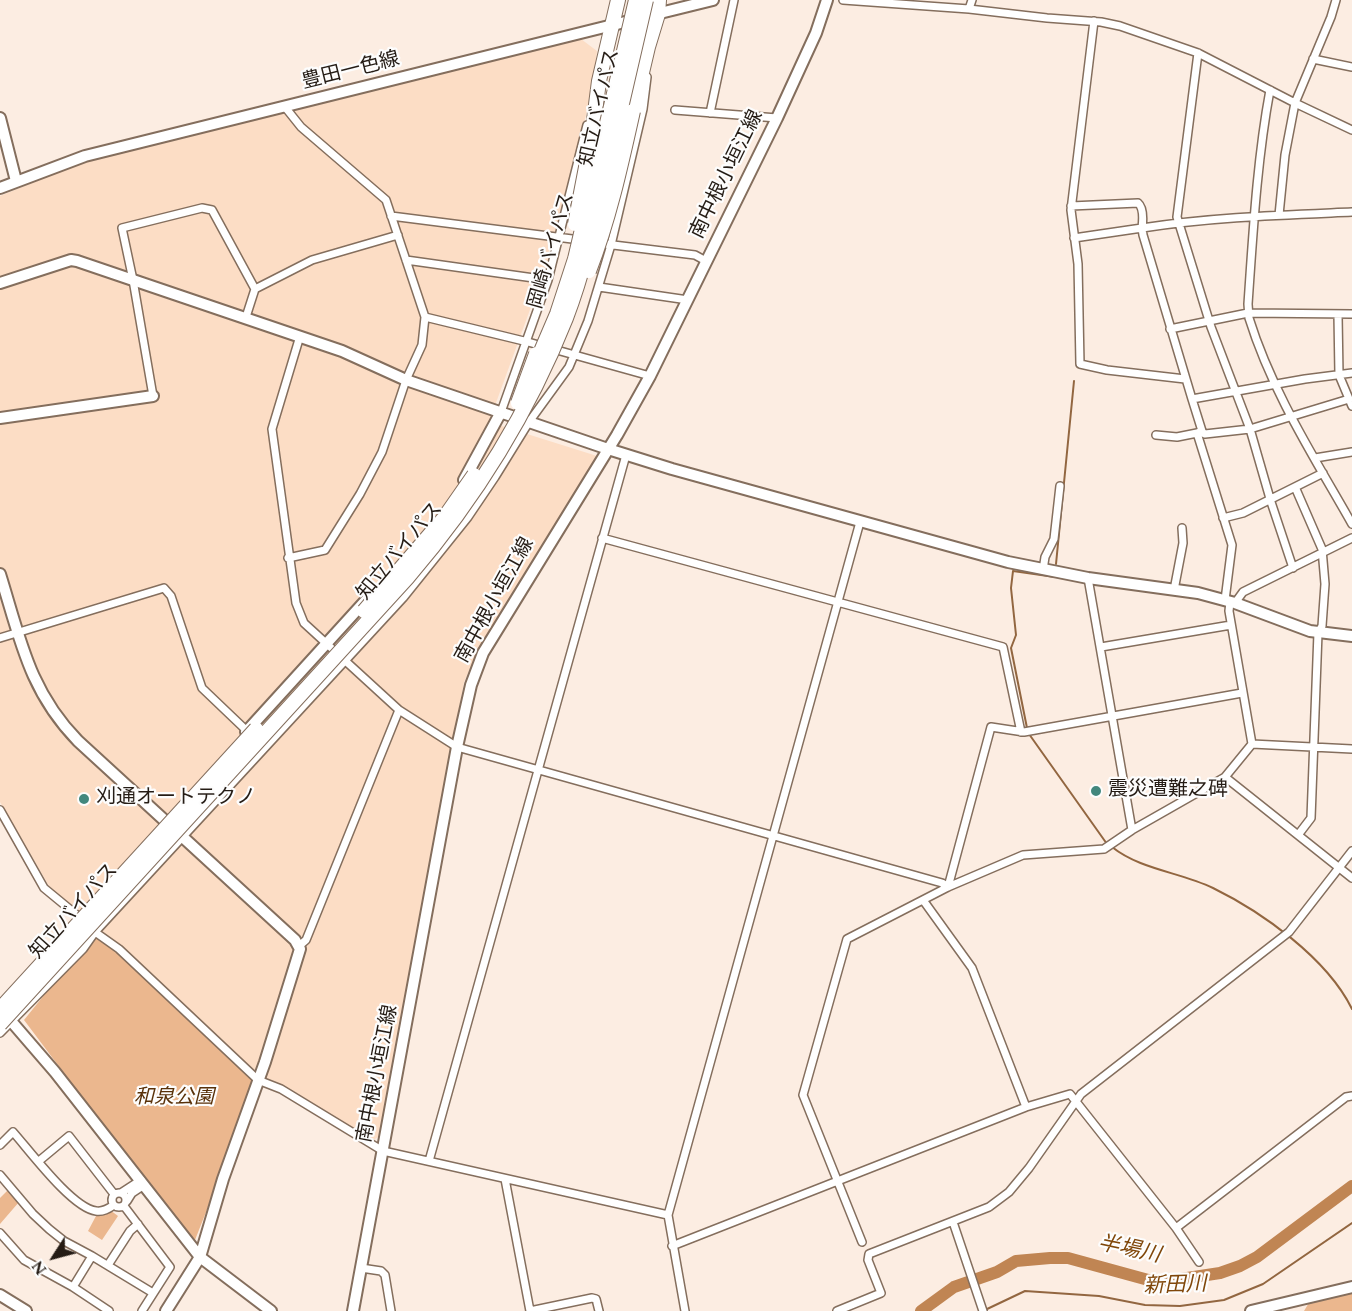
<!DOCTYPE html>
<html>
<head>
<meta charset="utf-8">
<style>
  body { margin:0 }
  #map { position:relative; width:1352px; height:1311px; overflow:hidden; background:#fcede2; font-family:Spectral,serif }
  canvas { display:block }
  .north { position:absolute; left:24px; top:1227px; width:60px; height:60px; -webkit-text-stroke:4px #fdfdfd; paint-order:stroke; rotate:234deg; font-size:16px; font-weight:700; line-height:24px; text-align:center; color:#251c15 }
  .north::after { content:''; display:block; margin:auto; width:21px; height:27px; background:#251c15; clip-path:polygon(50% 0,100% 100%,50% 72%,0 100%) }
</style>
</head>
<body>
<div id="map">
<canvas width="1352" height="1311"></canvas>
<div class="north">N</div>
</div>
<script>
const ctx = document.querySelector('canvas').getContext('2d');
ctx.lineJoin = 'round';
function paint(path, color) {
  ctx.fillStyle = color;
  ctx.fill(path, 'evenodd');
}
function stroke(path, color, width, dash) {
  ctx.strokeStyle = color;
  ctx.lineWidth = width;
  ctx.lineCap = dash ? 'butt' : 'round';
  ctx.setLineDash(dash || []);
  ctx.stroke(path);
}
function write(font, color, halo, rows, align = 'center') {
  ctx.font = font + ' Spectral,"Noto Sans JP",serif';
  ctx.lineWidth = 4.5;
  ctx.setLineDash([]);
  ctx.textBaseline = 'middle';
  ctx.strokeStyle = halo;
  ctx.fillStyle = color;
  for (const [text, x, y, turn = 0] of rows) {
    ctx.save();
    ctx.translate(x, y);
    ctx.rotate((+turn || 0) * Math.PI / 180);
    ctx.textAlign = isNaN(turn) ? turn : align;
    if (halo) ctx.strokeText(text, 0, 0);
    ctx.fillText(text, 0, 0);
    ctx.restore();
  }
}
paint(new Path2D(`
  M 581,39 L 597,51 L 595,72 L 585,119 L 551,252 L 489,422 L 597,456 L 498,616 L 480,646 L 464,682 L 380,1136 L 373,1140 L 272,1086 L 247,1066 L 49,886 L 0,802 L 0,196 L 83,162 Z`), '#fcddc5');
paint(new Path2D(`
  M 95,932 L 258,1080 L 195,1240 L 179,1226 L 24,1020 Z
  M 8,1190 L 19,1202 L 0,1224 L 0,1198 Z
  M 110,1210 L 118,1216 L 102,1240 L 88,1231 L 96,1216 Z
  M 1352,1291 L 1352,1311 L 1304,1311 L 1310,1301 Z`), '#ebb78e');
stroke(new Path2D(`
  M 1056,564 L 1074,381
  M 1027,728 L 1011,648 L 1016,635 L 1011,588 L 1013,571 L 1055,577
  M 1029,734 L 1107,844
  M 1112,847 C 1141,870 1180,872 1213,888 C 1262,912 1327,958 1352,1009
  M 985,1310 L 1025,1291 L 1099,1296 L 1145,1305 L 1180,1306 L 1224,1300 L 1263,1284 L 1352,1223`), '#926640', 2);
stroke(new Path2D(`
  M 921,1311 L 954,1287 L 997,1272 L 1016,1261 L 1050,1258 L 1068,1258 L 1152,1281 L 1174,1280 L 1220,1273 L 1240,1266 L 1257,1257 L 1352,1186`), '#c08553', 12);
const street = new Path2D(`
  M 843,0 L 969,9 L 1047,18 L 1101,22 L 1120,26 L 1198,53 L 1295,103 L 1352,130
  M 969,9 L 972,0
  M 1094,21 L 1071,210 L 1078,264 L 1080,364 L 1107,370 L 1185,379
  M 1198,53 L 1177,217 L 1211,327 L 1250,429 L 1271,502 L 1293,568
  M 1313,59 L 1352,67
  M 1270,90 C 1257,160 1253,233 1248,304 L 1249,318 C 1272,392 1314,457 1352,524
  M 285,107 L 301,127 L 386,200 L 425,317 L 422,345 L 406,380 L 382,452 L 360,494 L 325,550 L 288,558
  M 675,110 L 777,118
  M 710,113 L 734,0
  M 1071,206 L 1138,203 C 1144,208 1143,220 1142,228 L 1074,238
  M 1352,212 C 1282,215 1212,217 1142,228 L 1143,235 L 1192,399 L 1305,379 L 1352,373
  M 1279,215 L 1285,155 L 1295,103 L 1331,17 L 1336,0
  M 391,216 L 580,240
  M 597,243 L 695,255 L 706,261
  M 406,260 L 548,280
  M 599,287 L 688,300
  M 255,289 L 312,260 L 398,235
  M 1338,315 L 1339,375 L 1352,406
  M 425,317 L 528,342 L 650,376
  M 1170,329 L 1248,313 L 1352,314
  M 300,336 L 272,429 L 296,603 L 304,623 L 399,710 L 457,747 L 942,883 L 948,887
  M 153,396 L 133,280 L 122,228 L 202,208 L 212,210 L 255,289 L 246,317
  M 1192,399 L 1202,431 L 1197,433 L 1232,545 L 1225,600
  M 501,412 L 548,280 L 587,125
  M 1201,432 L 1205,434 L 1250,429 L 1349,399
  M 1156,435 L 1177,437 L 1197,433
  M 1315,458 L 1352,452
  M 1295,487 L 1322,549 L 1325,584 L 1322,626 L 1318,633 L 1311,818 L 1298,835
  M 1223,518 L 1243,513 L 1323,473
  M 602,538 L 1003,647 L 1021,732
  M 1043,570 L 1045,557 L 1054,539 L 1060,486
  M 1088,578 L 1132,830
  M 1174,590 L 1183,543 L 1182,528
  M 1235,603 L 1243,592 L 1352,538
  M 0,638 L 164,588 L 171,596 L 202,688 L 247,731
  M 1101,647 L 1231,625
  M 1252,744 L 1352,749
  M 1225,777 L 1352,878
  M 0,810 L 44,888 L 78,916
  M 948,887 L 991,727 L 1024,732 L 1242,693
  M 923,900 L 972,968 L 1026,1107
  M 95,932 L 119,949 L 258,1080 L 281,1089 L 383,1151 L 668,1215
  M 299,946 L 306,940 L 399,710
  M 0,1033 L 83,949 L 95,932 L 403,598 L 468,517 L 495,477 L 529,422 L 569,367 L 588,321 L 611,245 L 643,109 L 647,77
  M 0,1145 L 13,1132 C 30,1151 72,1208 96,1211 C 103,1212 108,1209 114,1205
  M 39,1161 L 69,1136 L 114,1194
  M 429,1161 L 626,455
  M 0,1175 L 33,1214 L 49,1229 L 64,1241 L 92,1256 L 153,1293
  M 505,1179 L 530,1311
  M112 1200a7 7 0 1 1 14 0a7 7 0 1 1-14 0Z
  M 121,1193 L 141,1180
  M 127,1201 L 132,1193 L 144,1185
  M 124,1206 L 170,1267 L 142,1311
  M 953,1222 L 983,1311
  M 1176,1228 L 1346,1097 L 1352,1096
  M 0,1233 L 24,1260 L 73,1287 L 109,1311
  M 862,1242 L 803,1095 L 847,939 L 948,887 L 1023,855 L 1104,849 L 1132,830 L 1225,777 L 1252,744 L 1229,611 L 1230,602
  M 672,1246 L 1026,1107 L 1070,1094 L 1176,1228 L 1199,1262
  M 108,1265 L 130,1231 L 138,1224
  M 361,1268 L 381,1271 L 385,1275 L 391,1311
  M 73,1287 L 92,1256
  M 530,1311 L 592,1298 L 596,1299 L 599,1311
  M 685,1311 L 668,1215 L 860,522
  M 837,1311 L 881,1293 L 868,1260 L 869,1254 L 989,1207 L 1009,1192 L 1029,1168 L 1081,1094 L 1289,932 L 1352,851`);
const secondary = new Path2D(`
  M 0,118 L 16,181
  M 0,283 L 71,260 L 77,261 L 342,351 L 406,380 L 608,449 L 672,469 L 1008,562 L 1088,578 L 1198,593 L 1235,603 L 1310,631 L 1352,636
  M 0,418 L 153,396
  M 464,480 L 501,412
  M 0,574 C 20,638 29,691 78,741 L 295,940 L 300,949 L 265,1062 L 223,1179 L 200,1257 L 166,1311
  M 246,732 L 367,599
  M 0,1014 L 11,1021 L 55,1072 L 200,1257 L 271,1311
  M 0,1295 L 26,1311
  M 353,1311 L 457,747 L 471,685 L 483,653 L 617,435 L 650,376 L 777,118 L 816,33 L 827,0
  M 1251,1311 L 1352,1287`);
const primary = new Path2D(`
  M 652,15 L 713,0
  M 0,188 L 85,156 L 637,19`);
const highway = new Path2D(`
  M 633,111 L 648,47 L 658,14 L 659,0
  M 592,136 L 599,81 L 618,0`);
stroke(street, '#846e5d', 10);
stroke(secondary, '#846e5d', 14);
stroke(primary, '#846e5d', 14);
stroke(highway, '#846e5d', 16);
stroke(street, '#fff', 7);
stroke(secondary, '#fff', 10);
stroke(primary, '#fff', 10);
stroke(highway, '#fff', 14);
const highwayBridge = new Path2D(`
  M 575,224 L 592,136
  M 589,271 C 609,220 621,165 633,111
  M 536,363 L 557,314 L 575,259 L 636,0
  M 518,403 L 536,354
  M 364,611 L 444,518 L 474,475
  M 0,1009 L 256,729
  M 0,1024 L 408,577 C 475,499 528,414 566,318 C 585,268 596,216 608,164 C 621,109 633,55 646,0`);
stroke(highwayBridge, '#846e5d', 16, []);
stroke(highwayBridge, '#fff', 14);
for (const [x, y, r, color] of [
  [1096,791,6,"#42877d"],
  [84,799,6,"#42877d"]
]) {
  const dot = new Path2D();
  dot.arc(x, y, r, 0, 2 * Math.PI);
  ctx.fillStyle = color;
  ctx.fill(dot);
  stroke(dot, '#fdfdfd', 2);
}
write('20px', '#251c15', '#fdfdfd', [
  ["豊田一色線",351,72,-14],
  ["知立バイパス",601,108,-77],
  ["南中根小垣江線",728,175,-64],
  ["岡崎バイパス",553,251,-74],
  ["知立バイパス",401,552,-50],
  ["南中根小垣江線",496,601,-61],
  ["知立バイパス",75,912,-48],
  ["南中根小垣江線",379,1074,-79]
]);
write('20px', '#251c15', '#fdfdfd', [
  ["震災遭難之碑",1108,791],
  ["刈通オートテクノ",96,799]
], 'left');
write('italic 20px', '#593109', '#fdfdfd', [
  ["和泉公園",174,1099]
]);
write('italic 21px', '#80470a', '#fdfdfd', [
  ["半場川",1129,1251,12],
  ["新田川",1175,1287,-2]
]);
</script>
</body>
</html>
